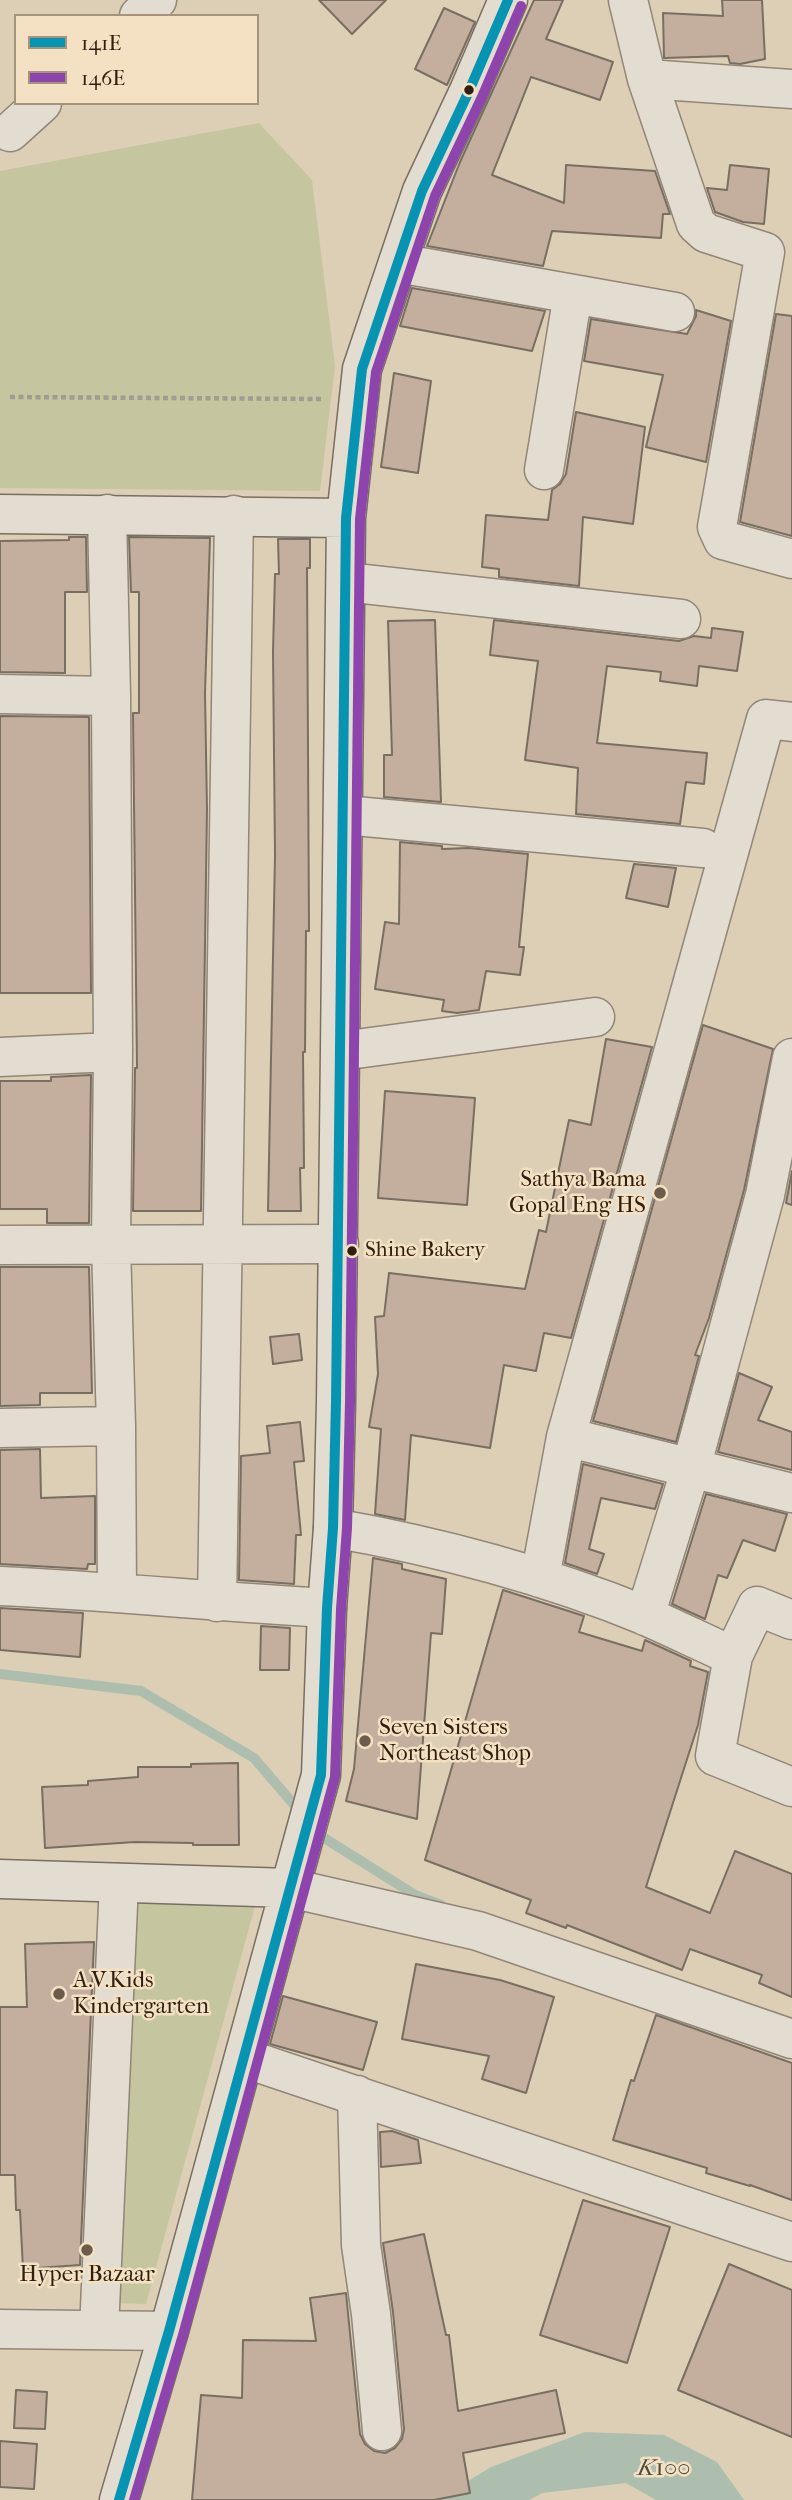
<!DOCTYPE html>
<html>
<head>
<meta charset="utf-8">
<style>
  body { margin:0 }
  #map { position:relative; width:792px; height:2500px; overflow:hidden; background:#ddceb6; font-family:"IM FELL French Canon",serif }
  canvas { display:block }
  .legend { position:absolute; left:14px; top:14px; width:245px; height:91px; box-sizing:border-box; background:#f4e1c4; border:2px solid #a6937c; margin:0; padding:9px 12px; list-style:none; font-size:21px; color:#301f11 }
  .legend li { display:flex; align-items:center; gap:14px; height:35px }
  .legend b { width:35px; border:2px solid #a6937c }
</style>
</head>
<body>
<div id="map">
<canvas width="792" height="2500"></canvas>
<ul class="legend">
<li><b style="height:9px;background:#0794b2"></b>141E</li>
<li><b style="height:9px;background:#8e44ad"></b>146E</li>
</ul>
</div>
<script>
const ctx = document.querySelector('canvas').getContext('2d');
ctx.lineJoin = 'round';
function paint(path, color) {
  ctx.fillStyle = color;
  ctx.fill(path, 'evenodd');
}
function stroke(path, color, width, dash) {
  ctx.strokeStyle = color;
  ctx.lineWidth = width;
  ctx.lineCap = dash ? 'butt' : 'round';
  ctx.setLineDash(dash || []);
  ctx.stroke(path);
}
function write(font, color, halo, rows, align = 'center') {
  ctx.font = font + ' "IM FELL French Canon",serif';
  ctx.lineWidth = 5;
  ctx.setLineDash([]);
  ctx.textBaseline = 'middle';
  ctx.strokeStyle = halo;
  ctx.fillStyle = color;
  for (const [text, x, y, turn = 0] of rows) {
    ctx.save();
    ctx.translate(x, y);
    ctx.rotate((+turn || 0) * Math.PI / 180);
    ctx.textAlign = isNaN(turn) ? turn : align;
    if (halo) ctx.strokeText(text, 0, 0);
    ctx.fillText(text, 0, 0);
    ctx.restore();
  }
}
paint(new Path2D(`
  M 259,123 L 312,180 L 335,366 L 320,491 L 0,488 L 0,171 Z
  M 133,1899 L 255,1906 L 146,2304 L 116,2303 Z`), '#c5c59f');
paint(new Path2D(`
  M 585,2432 L 664,2435 L 717,2462 L 744,2500 L 656,2500 L 626,2483 L 542,2493 L 529,2500 L 437,2500 L 491,2467 Z`), '#adbeae');
stroke(new Path2D(`
  M 0,1674 L 141,1691 L 254,1758 L 302,1814
  M 315,1829 L 321,1836 L 415,1895 L 441,1905`), '#adbeae', 10);
const building = new Path2D(`
  M 319,0 L 386,0 L 352,34 Z
  M 534,0 L 563,0 L 546,39 L 613,62 L 600,100 L 531,77 L 492,175 L 564,203 L 566,165 L 655,171 L 670,214 L 663,214 L 661,238 L 552,231 L 543,266 L 427,246 L 460,162 Z
  M 722,0 L 762,0 L 765,59 L 740,64 L 730,63 L 728,56 L 664,58 L 663,13 L 723,16 Z
  M 444,8 L 475,22 L 447,85 L 415,69 Z
  M 730,165 L 769,169 L 764,224 L 743,222 L 715,212 L 707,188 L 727,190 Z
  M 412,288 L 545,311 L 532,351 L 400,326 Z
  M 696,310 L 731,321 L 706,462 L 646,447 L 663,375 L 584,361 L 591,319 L 687,334 L 696,316 Z
  M 776,314 L 792,316 L 792,536 L 740,522 Z
  M 394,373 L 431,381 L 418,473 L 381,467 Z
  M 576,412 L 645,427 L 633,524 L 583,517 L 579,586 L 499,577 L 499,569 L 482,567 L 486,515 L 548,520 L 552,490 L 560,484 L 566,474 Z
  M 69,537 L 86,537 L 87,592 L 65,592 L 65,673 L 0,672 L 0,541 L 69,540 Z
  M 129,537 L 210,538 L 205,693 L 207,809 L 201,1211 L 133,1211 L 135,1068 L 137,1068 L 133,713 L 139,713 L 139,592 L 131,592 Z
  M 278,539 L 310,539 L 310,568 L 307,568 L 309,931 L 306,931 L 305,1052 L 303,1052 L 304,1168 L 300,1168 L 301,1211 L 268,1211 L 275,855 L 273,651 L 275,574 L 279,574 Z
  M 435,620 L 441,802 L 384,797 L 384,755 L 392,755 L 388,621 Z
  M 494,620 L 679,641 L 694,636 L 711,638 L 712,628 L 743,632 L 737,671 L 699,666 L 697,686 L 660,681 L 661,672 L 607,666 L 597,743 L 707,753 L 704,784 L 686,782 L 680,824 L 576,814 L 578,768 L 525,760 L 538,661 L 490,655 Z
  M 0,716 L 89,717 L 91,993 L 0,993 Z
  M 400,842 L 442,846 L 442,849 L 469,848 L 528,854 L 519,947 L 524,947 L 520,975 L 486,971 L 479,1010 L 457,1013 L 442,1011 L 444,1000 L 375,989 L 385,922 L 399,924 Z
  M 634,864 L 676,868 L 668,907 L 626,898 Z
  M 703,1025 L 773,1049 L 744,1190 L 709,1318 L 695,1355 L 699,1356 L 676,1442 L 593,1421 Z
  M 606,1039 L 652,1047 L 571,1338 L 544,1333 L 536,1371 L 504,1365 L 490,1448 L 411,1435 L 405,1520 L 375,1514 L 381,1429 L 369,1427 L 378,1374 L 375,1317 L 384,1316 L 389,1273 L 525,1289 L 539,1230 L 546,1232 L 569,1120 L 591,1125 Z
  M 91,1075 L 89,1223 L 47,1223 L 47,1209 L 0,1209 L 0,1081 L 51,1081 L 51,1077 Z
  M 385,1091 L 475,1098 L 467,1205 L 378,1198 Z
  M 792,1171 L 792,1205 L 786,1203 Z
  M 0,1267 L 89,1267 L 92,1393 L 40,1393 L 40,1405 L 0,1406 Z
  M 299,1334 L 302,1360 L 273,1364 L 270,1337 Z
  M 739,1373 L 772,1387 L 758,1420 L 792,1432 L 792,1470 L 718,1452 Z
  M 300,1422 L 304,1461 L 294,1462 L 301,1535 L 296,1535 L 294,1584 L 239,1580 L 241,1456 L 270,1453 L 267,1426 Z
  M 40,1449 L 41,1498 L 95,1496 L 95,1564 L 88,1564 L 87,1569 L 0,1564 L 0,1450 Z
  M 583,1464 L 663,1484 L 655,1509 L 601,1498 L 589,1549 L 604,1554 L 597,1574 L 565,1563 Z
  M 706,1494 L 787,1514 L 775,1551 L 743,1540 L 727,1578 L 718,1575 L 705,1619 L 672,1604 Z
  M 373,1558 L 402,1564 L 402,1569 L 446,1579 L 442,1634 L 431,1633 L 417,1819 L 346,1801 L 354,1769 Z
  M 503,1590 L 584,1616 L 579,1632 L 642,1651 L 645,1640 L 691,1661 L 690,1666 L 708,1672 L 698,1725 L 646,1887 L 710,1913 L 735,1851 L 792,1874 L 792,1997 L 759,1983 L 762,1975 L 690,1949 L 682,1970 L 567,1925 L 566,1928 L 526,1913 L 531,1900 L 425,1860 Z
  M 0,1608 L 83,1613 L 80,1657 L 0,1650 Z
  M 261,1626 L 290,1628 L 289,1670 L 260,1670 Z
  M 238,1763 L 239,1845 L 193,1845 L 193,1843 L 135,1842 L 45,1848 L 42,1787 L 88,1785 L 88,1781 L 138,1777 L 138,1767 L 191,1767 L 191,1764 Z
  M 94,1942 L 80,2265 L 23,2269 L 20,2210 L 16,2210 L 15,2175 L 0,2175 L 0,2007 L 27,2007 L 25,1944 Z
  M 416,1964 L 500,1980 L 554,1997 L 526,2093 L 482,2079 L 489,2056 L 402,2039 Z
  M 283,1996 L 377,2022 L 363,2070 L 270,2044 Z
  M 656,2015 L 792,2063 L 792,2200 L 750,2185 L 750,2186 L 706,2173 L 707,2168 L 613,2140 L 631,2080 L 634,2081 Z
  M 392,2131 L 418,2140 L 421,2163 L 381,2167 L 380,2132 Z
  M 583,2200 L 670,2227 L 627,2363 L 540,2335 Z
  M 424,2234 L 446,2335 L 449,2335 L 458,2411 L 556,2390 L 565,2433 L 463,2453 L 470,2493 L 434,2500 L 192,2500 L 201,2395 L 242,2398 L 243,2340 L 316,2341 L 310,2298 L 346,2293 L 360,2434 L 365,2444 L 374,2451 L 385,2453 L 395,2448 L 402,2439 L 404,2429 L 393,2312 L 383,2243 Z
  M 729,2264 L 792,2290 L 792,2437 L 678,2390 Z
  M 16,2390 L 47,2392 L 45,2429 L 14,2428 Z
  M 0,2441 L 37,2444 L 34,2489 L 0,2487 Z`);
paint(building, '#c4af9e');
stroke(building, '#786e61', 2);
const street = new Path2D(`
  M 628,0 L 647,79 L 696,224 L 706,233 L 765,252 L 717,527 L 723,540 L 792,559
  M 139,16 L 157,0
  M 647,79 L 792,89
  M 10,132 L 42,103
  M 398,263 L 675,312
  M 544,470 L 573,294
  M 107,514 L 111,696 L 113,1052 L 111,1244 L 116,1426 L 117,1592
  M 346,582 L 681,619
  M 0,694 L 111,696
  M 344,815 L 703,848
  M 341,1051 L 595,1017
  M 0,1057 L 113,1052
  M 0,1245 L 339,1244
  M 0,1428 L 116,1426
  M 566,1437 L 792,1493
  M 333,1528 C 437,1546 549,1576 646,1616 C 675,1629 704,1643 733,1656 L 715,1756 L 792,1787
  M 540,1578 L 566,1437 L 766,719 L 792,722
  M 0,1586 C 109,1591 218,1602 327,1608
  M 217,1602 L 234,515
  M 645,1616 L 691,1468 L 765,1195 L 792,1058
  M 733,1656 L 757,1606 L 792,1620
  M 290,1888 L 478,1931 L 792,2039
  M 244,2058 L 792,2242
  M 357,2095 L 361,2245 L 371,2314 L 382,2431
  M 0,2329 L 169,2331
  M 99,2330 L 119,1883`);
const secondary = new Path2D(`
  M 0,514 L 346,518
  M 0,1879 L 290,1888
  M 119,2500 L 169,2331 L 321,1775 L 327,1608 L 333,1528 L 336,1402 L 346,518 L 362,369 L 422,191 L 469,91 L 508,0`);
stroke(street, '#918677', 41);
stroke(secondary, '#786e61', 41);
stroke(new Path2D(`
  M 10,397 L 323,399`), '#a29b91', 4.5, [5, 3.5]);
stroke(street, '#e3dcd0', 38);
stroke(secondary, '#e3dcd0', 38);
stroke(new Path2D(`
  M 119,2500 L 169,2331 L 321,1775 L 327,1608 L 333,1528 L 336,1402 L 346,518 L 362,369 L 422,191 L 469,91 L 508,0`), '#0794b2', 10);
stroke(new Path2D(`
  M 134,2500 L 183,2335 L 335,1777 L 341,1609 L 347,1528 L 350,1402 L 360,519 L 376,372 L 435,196 L 482,97 L 521,6`), '#8e44ad', 10);
for (const [x, y, r, color] of [
  [469,90,6,"#301f11"],
  [660,1193,7,"#6d5c4b"],
  [352,1251,6,"#301f11"],
  [365,1741,7,"#6d5c4b"],
  [59,1994,7,"#6d5c4b"],
  [87,2250,7,"#6d5c4b"]
]) {
  const dot = new Path2D();
  dot.arc(x, y, r, 0, 2 * Math.PI);
  ctx.fillStyle = color;
  ctx.fill(dot);
  stroke(dot, '#f4e1c4', 2.5);
}
write('21px', '#301f11', '#f4e1c4', [
  ["Shine Bakery",365,1251]
], 'left');
write('23px', '#301f11', '#f4e1c4', [
  ["Sathya Bama",646,1180,"right"],
  ["Gopal Eng HS",646,1206,"right"],
  ["Seven Sisters",379,1728],
  ["Northeast Shop",379,1754],
  ["A.V.Kids",73,1981],
  ["Kindergarten",73,2007],
  ["Hyper Bazaar",87,2275,"center"]
], 'left');
write('italic 24px', '#504d3f', '#f4e1c4', [
  ["K100",664,2469]
]);
</script>
</body>
</html>
